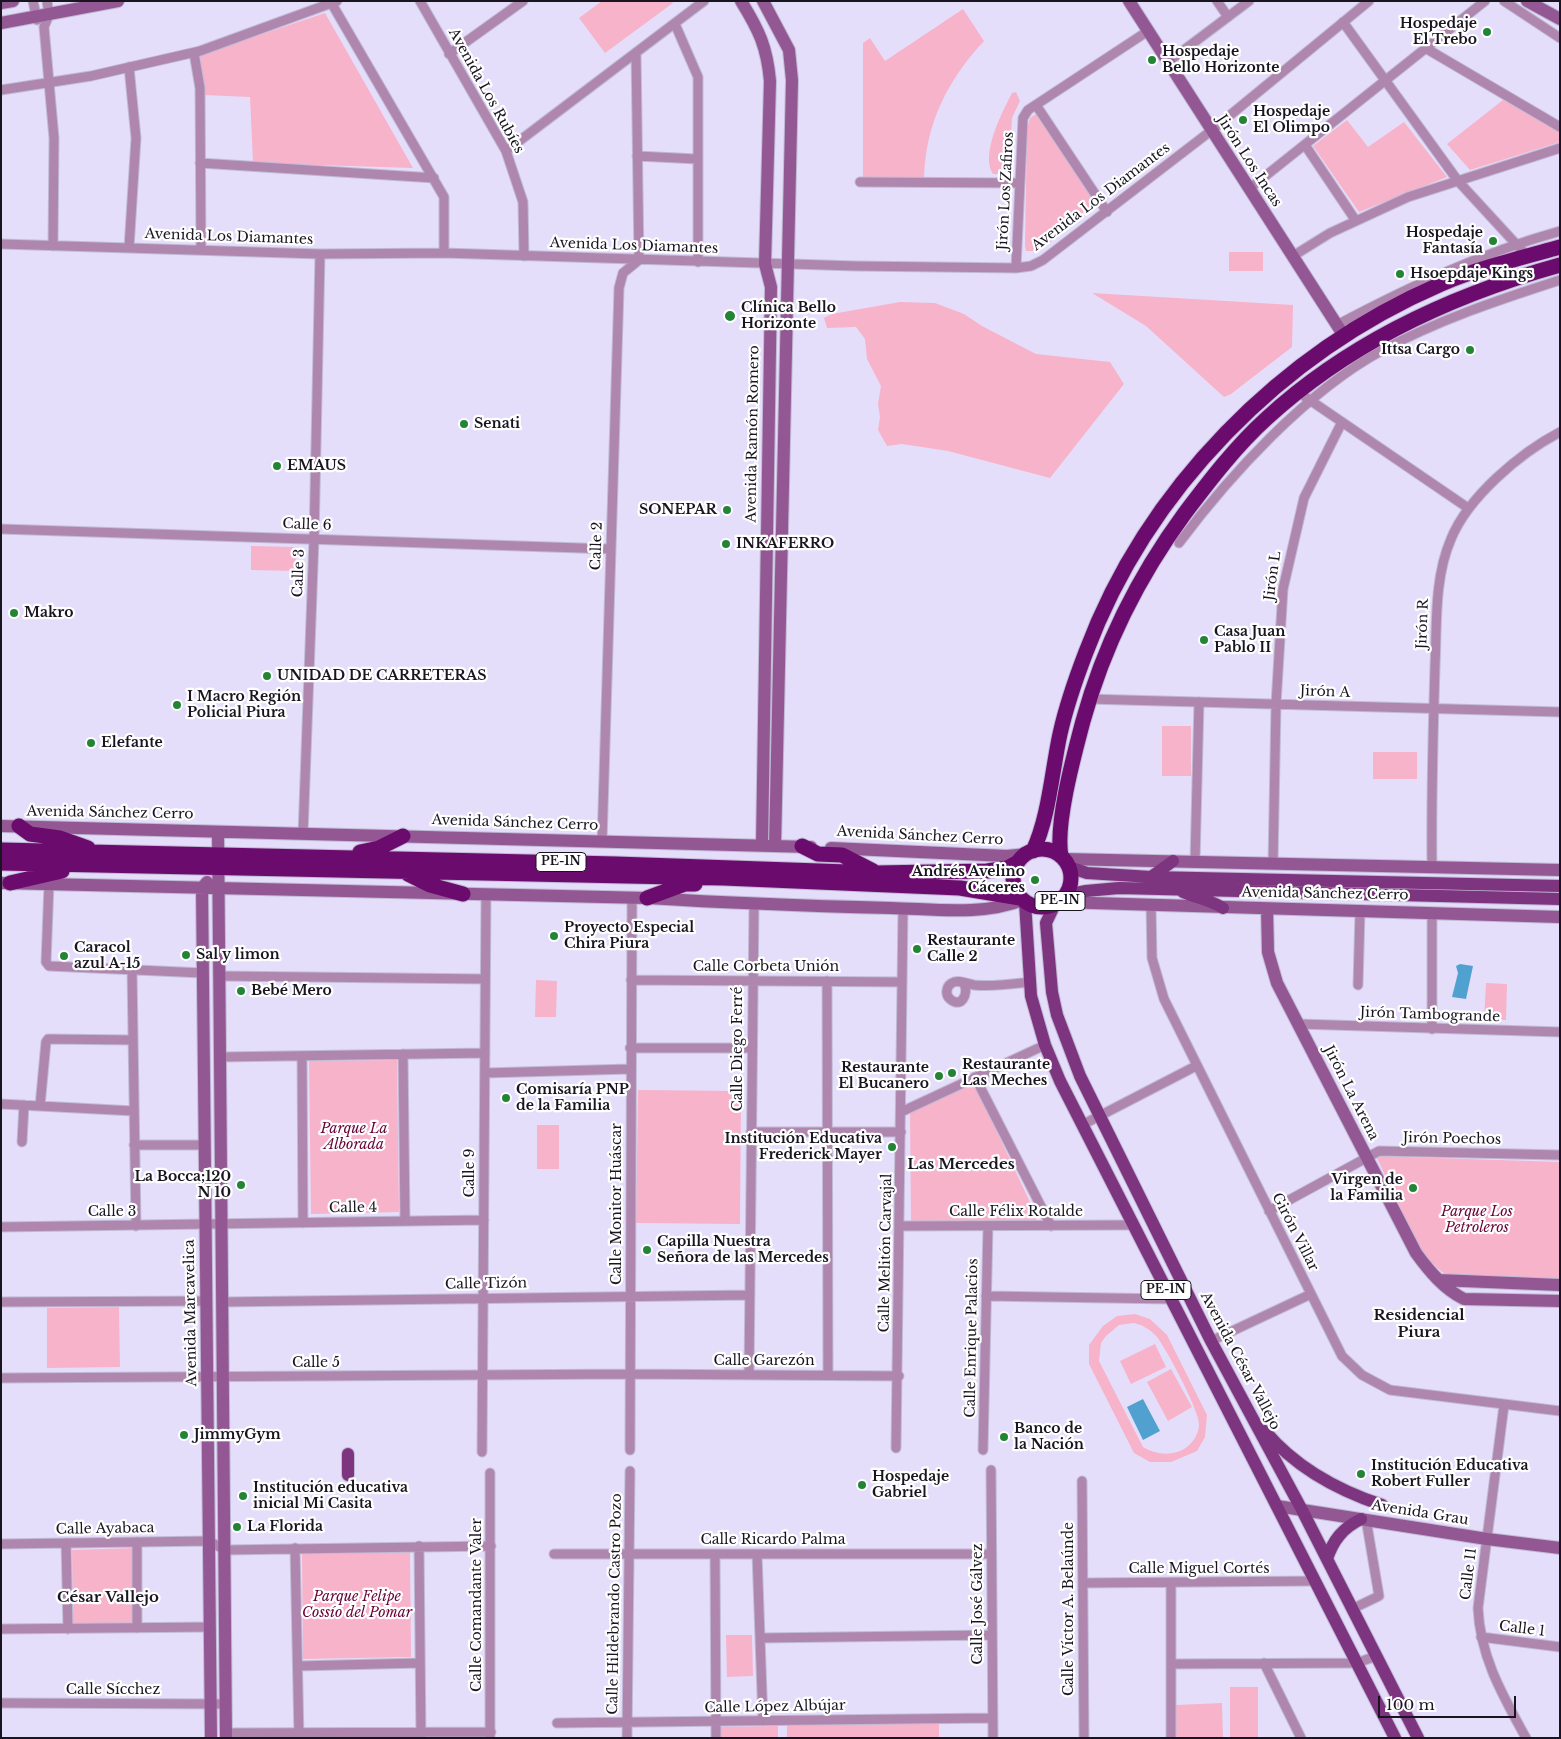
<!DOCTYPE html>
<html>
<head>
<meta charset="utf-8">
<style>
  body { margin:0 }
  #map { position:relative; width:1561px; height:1739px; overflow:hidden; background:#e5defb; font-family:"Libre Baskerville",serif }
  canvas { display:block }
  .frame { position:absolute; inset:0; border:2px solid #181520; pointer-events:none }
  .scale { position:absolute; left:1378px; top:1696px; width:138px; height:22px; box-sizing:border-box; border:2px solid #181520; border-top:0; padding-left:6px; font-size:15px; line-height:18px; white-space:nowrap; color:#181520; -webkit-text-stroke:4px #fff; paint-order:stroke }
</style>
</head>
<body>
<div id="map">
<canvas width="1561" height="1739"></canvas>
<div class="frame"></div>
<div class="scale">100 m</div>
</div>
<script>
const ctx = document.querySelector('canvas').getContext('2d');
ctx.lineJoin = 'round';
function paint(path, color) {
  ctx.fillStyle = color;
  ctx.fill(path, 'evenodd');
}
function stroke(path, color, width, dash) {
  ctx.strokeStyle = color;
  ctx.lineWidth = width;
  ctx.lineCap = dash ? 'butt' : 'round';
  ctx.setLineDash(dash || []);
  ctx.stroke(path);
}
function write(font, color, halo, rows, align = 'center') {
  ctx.font = font + ' "Libre Baskerville",serif';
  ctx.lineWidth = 4.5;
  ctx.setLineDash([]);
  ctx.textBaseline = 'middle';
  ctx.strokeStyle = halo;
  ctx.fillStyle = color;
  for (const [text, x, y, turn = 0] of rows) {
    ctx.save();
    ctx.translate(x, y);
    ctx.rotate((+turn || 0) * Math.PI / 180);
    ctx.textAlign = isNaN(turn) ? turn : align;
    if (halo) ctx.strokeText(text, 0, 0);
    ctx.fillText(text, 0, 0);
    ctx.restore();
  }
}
paint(new Path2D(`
  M 602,1 L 671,1 L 673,3 L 605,53 L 579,18 Z
  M 963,9 L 984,41 C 947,81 926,123 924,178 L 863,178 L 863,43 L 870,38 L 885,61 Z
  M 325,13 L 413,168 L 253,163 L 250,97 L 203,95 L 200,55 Z
  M 1016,92 L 1020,101 L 1012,118 L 1009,171 L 1007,174 L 993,174 C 980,155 1002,112 1012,93 Z
  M 1503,100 L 1560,131 L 1560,142 L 1470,170 L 1447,144 Z
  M 1036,114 L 1097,206 L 1039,251 L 1026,251 L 1025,246 L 1027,129 L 1030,118 Z
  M 1347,120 L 1368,147 L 1404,122 L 1447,177 L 1359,212 L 1313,146 Z
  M 1229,252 L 1263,252 L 1263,271 L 1229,271 Z
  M 1092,293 L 1293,305 L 1292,347 L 1231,394 L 1224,397 L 1146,326 Z
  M 900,302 L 935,303 L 964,314 L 982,326 L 1036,354 L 1110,362 L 1124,384 L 1050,478 L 948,451 L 902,444 L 887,446 L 878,430 L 880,417 L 878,404 L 881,386 L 867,359 L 865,339 L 856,327 L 827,328 L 824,318 L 832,314 Z
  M 251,546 L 296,547 L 296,571 L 251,570 Z
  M 1162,726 L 1191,726 L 1191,776 L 1162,776 Z
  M 1373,752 L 1417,752 L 1417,779 L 1373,779 Z
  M 536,980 L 557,981 L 556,1017 L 535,1017 Z
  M 1486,983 L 1507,984 L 1506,1020 L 1484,1019 Z
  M 397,1060 L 399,1212 L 311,1214 L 309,1061 Z
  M 974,1083 L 1037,1217 L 1035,1222 L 911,1223 L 910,1113 Z
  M 638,1090 L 741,1091 L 740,1224 L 636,1223 Z
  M 537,1125 L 559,1125 L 559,1169 L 537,1169 Z
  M 1376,1156 L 1560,1162 L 1560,1283 L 1467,1281 L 1442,1272 L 1422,1254 Z
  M 119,1307 L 120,1367 L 47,1368 L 47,1308 Z
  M 1135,1314 L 1150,1319 L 1167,1335 L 1207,1415 L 1205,1437 L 1197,1451 L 1171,1462 L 1150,1462 L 1134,1453 L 1089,1364 L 1089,1345 L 1103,1326 L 1117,1316 ZM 1134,1323 C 1143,1325 1151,1330 1157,1337 C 1167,1350 1199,1410 1199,1424 C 1199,1436 1190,1447 1180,1451 C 1167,1456 1155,1454 1143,1447 L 1099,1361 L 1101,1343 L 1106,1336 L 1119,1325 Z
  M 1155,1344 L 1166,1367 L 1131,1384 L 1120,1361 Z
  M 1171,1369 L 1192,1407 L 1168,1421 L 1147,1382 Z
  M 133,1548 L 135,1625 L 73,1626 L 72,1550 Z
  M 410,1552 L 411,1657 L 303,1659 L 302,1554 Z
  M 752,1635 L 753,1676 L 727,1677 L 726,1635 Z
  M 1230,1687 L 1258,1687 L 1258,1737 L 1230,1737 Z
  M 1222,1703 L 1223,1738 L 1176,1738 L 1176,1705 Z
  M 939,1722 L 939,1738 L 787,1738 L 787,1723 Z
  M 778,1726 L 778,1738 L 720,1738 L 721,1727 Z`), '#f7b3ca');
paint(new Path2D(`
  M 1460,964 L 1473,966 L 1466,999 L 1452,997 L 1458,973 L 1456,966 Z
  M 1143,1399 L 1160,1431 L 1143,1440 L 1127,1407 Z`), '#50a1d0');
const street = new Path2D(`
  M 33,1 L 37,20
  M 47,1 L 49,15 L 44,27 L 54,138 L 53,246
  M 420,1 L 506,151 L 523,202 L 524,256
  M 1217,1 L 1228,17
  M 1504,1 L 1560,38
  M 332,4 L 444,197 L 444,253
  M 1343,22 L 1458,181 L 1527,256
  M 675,24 L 698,77 L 698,262
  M 1427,49 L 1560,127
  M 194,53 L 200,88 L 201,250
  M 449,54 L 523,1
  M 1168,62 L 1249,1
  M 1,90 L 91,76 L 200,51 L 337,1
  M 1036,105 L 1107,212
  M 1305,145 L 1356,221
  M 506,151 L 704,1
  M 637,156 L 697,159
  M 200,163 L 434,178
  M 860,182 L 1019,183
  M 1249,189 L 1485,1
  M 1,244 L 320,254 L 444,253 L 855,266 L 1016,268 L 1031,266 L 1043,260 L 1212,130 L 1369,1
  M 129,248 L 136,138 L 129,67
  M 1293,256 L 1330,233 L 1408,197 L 1560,148
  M 1016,268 L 1023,118 L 1028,110 L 1148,31
  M 1337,325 C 1409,287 1481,253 1560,231
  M 1298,392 L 1468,508
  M 1,529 L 611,549
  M 1179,543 C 1230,475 1306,392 1381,351 C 1438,320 1498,300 1560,280
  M 1089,699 L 1560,712
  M 303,834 L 314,539 L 320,254
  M 602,842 L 619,288 L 623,273 L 639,260 L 636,53
  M 1195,862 L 1199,702
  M 1273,864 L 1276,704 L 1283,589 L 1304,498 L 1342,422
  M 1432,867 C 1431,800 1433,733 1435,666 C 1437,625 1434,578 1451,539 C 1468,497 1520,453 1560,432
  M 49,884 L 46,962 L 49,966 L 203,973
  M 1151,906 L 1152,958 L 1164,999 L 1342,1356 L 1362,1375 L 1390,1390 L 1560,1411
  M 1432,913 L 1432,1029
  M 132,970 L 136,1226
  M 219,976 L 485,979
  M 631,980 L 901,982
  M 827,981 L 828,1375
  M 964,984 C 969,994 961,1009 950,999 C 945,995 946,986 952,983 C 957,979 968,984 974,985 C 993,987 1011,984 1030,982
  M 1358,985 L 1360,912
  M 1299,1024 L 1560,1032
  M 630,1048 L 751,1048
  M 403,1054 L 405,1221
  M 302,1056 L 303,1223
  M 221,1057 L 485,1053
  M 485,1073 L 630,1069
  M 975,1077 L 1051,1226
  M 1,1104 L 134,1111
  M 40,1106 L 46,1042 L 48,1039 L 133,1040
  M 901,1112 L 1045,1045
  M 1082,1125 L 1196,1066
  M 751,1132 L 901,1132
  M 22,1142 L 24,1105
  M 134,1145 L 204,1145
  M 1269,1211 L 1379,1151 L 1560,1155
  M 900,1226 L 1133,1225
  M 1,1227 L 484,1220
  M 986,1296 L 1170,1299
  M 1,1302 L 206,1301
  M 223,1302 L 750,1295
  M 1211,1341 L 1311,1294
  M 749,1375 L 754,904
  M 1,1378 L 630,1374 L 899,1376
  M 1504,1405 L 1478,1608 C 1480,1657 1503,1696 1526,1738
  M 896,1448 L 903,908
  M 630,1450 L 632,898
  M 983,1450 L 988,1226
  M 482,1452 L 486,895
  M 991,1470 L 993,1738
  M 490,1473 L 490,1738
  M 1082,1481 L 1084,1738
  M 137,1542 L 137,1628
  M 66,1543 L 68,1629
  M 1,1544 L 209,1541 L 225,1550 L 491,1546
  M 419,1546 L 421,1738
  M 295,1548 L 299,1738
  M 554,1554 L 991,1554
  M 715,1554 L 716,1738
  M 757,1554 L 763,1721
  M 1083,1583 L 1315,1581
  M 1352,1609 L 1379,1596 L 1366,1519
  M 1,1629 L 210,1627
  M 1481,1637 L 1560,1647
  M 760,1638 L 992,1635
  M 1264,1663 L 1301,1738
  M 1171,1664 L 1357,1663 L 1376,1656
  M 298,1666 L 420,1663
  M 1,1703 L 226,1704
  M 557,1723 L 992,1718
  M 226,1733 L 491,1732
  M 627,1738 L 630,1471
  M 1171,1738 L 1171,1584`);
const secondary = new Path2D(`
  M 741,1 C 759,30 767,47 770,81 L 765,264 L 771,287 L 762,845
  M 763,1 L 789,50 L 792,80 L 775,846
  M 1129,1 L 1344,336
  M 1527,1 L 1560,19
  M 1,3 L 13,1
  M 1,23 L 118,1
  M 1,826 L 811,847
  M 218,832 L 226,1738
  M 831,848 L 1007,856 L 1027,854
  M 1064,859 L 1560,870
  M 207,882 L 202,888 L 211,1738
  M 1,883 L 647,898 C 728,903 809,906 891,908 C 934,909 982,916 1023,900
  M 1059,902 L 1560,917
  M 1267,909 L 1268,952 L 1277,983 L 1416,1253 C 1429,1271 1444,1289 1464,1299 L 1560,1301
  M 1439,1280 L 1560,1285
  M 1277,1506 L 1487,1539 L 1560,1548`);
const primary = new Path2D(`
  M 1069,867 L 1087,873 L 1151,877 L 1560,886
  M 1151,877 L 1173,861
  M 1183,892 C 1197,898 1210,900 1223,908
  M 1066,895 L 1086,891 L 1119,888 L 1560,899
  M 1025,902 L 1031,996 L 1045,1045 L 1060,1081 L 1395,1738
  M 1055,904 L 1046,923 L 1052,992 L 1057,1015 L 1080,1076 L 1211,1341 L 1302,1510 L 1418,1738
  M 1265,1431 C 1296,1468 1337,1490 1382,1505
  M 348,1454 L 348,1475
  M 1327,1559 C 1333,1540 1343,1528 1361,1519`);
const highway = new Path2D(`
  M 19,826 L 30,834 L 60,838 L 88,848
  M 802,846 L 818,854 L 842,855 L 873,871
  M1013 878a29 29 0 1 1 58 0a29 29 0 1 1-58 0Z
  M 1,850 L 616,864 L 877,873 L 987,871 L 1007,868 L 1018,862
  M 1033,851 C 1049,817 1052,771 1060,734 C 1066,707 1076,678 1086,652 C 1147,489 1281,353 1441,284 C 1479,268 1520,258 1560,247
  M 360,852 L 379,848 L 403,836
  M 1061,856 C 1055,824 1074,755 1083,721 C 1104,645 1138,577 1185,513 C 1210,480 1236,446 1267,418 C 1350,342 1452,295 1560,265
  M 1,863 L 724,878 L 960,888 L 1020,898
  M 408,874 L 430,885 L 463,894
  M 10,883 L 62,871
  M 647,898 L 685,884 L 695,884`);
stroke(street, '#c0bad4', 11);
stroke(secondary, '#c0bad4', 14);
stroke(primary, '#c0bad4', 14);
stroke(highway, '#c0bad4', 17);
stroke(street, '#af86ae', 9);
stroke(secondary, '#935893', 12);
stroke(primary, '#7e357f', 12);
stroke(highway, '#6b0b6e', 15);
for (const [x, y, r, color] of [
  [1487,32,5,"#248436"],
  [1152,60,5,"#248436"],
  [1243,120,5,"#248436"],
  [1493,241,5,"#248436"],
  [1400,274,5,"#248436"],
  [730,316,6,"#248436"],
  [1470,350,5,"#248436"],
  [464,424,5,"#248436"],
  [277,466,5,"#248436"],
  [727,510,5,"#248436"],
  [726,544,5,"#248436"],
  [14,613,5,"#248436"],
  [1204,640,5,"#248436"],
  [267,676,5,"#248436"],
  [177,705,5,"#248436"],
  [91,743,5,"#248436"],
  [1035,880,5,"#248436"],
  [554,936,5,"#248436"],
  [917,949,5,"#248436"],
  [186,955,5,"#248436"],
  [64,956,5,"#248436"],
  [241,991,5,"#248436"],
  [952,1073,5,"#248436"],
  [939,1076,5,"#248436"],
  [506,1098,5,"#248436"],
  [892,1147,5,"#248436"],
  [241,1185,5,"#248436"],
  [1413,1188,5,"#248436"],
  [647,1250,5,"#248436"],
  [184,1435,5,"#248436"],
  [1004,1437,5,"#248436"],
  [1361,1474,5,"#248436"],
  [862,1485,5,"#248436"],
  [243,1496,5,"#248436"],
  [237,1527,5,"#248436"]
]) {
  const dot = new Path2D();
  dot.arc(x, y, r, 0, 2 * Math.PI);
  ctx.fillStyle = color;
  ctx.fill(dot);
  stroke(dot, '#fff', 2);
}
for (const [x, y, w] of [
  [561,862,50],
  [1060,901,50],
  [1166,1290,50]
]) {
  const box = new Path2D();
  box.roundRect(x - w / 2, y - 9.5, w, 19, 4);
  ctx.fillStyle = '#fff';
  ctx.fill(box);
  stroke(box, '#181520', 1);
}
write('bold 12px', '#181520', null, [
  ["PE-1N",561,862],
  ["PE-1N",1060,901],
  ["PE-1N",1166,1290]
]);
write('bold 14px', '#181520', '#fff', [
  ["Hospedaje",1477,24,"right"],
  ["El Trebo",1477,40,"right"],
  ["Hospedaje",1162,52],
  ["Bello Horizonte",1162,68],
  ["Hospedaje",1253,112],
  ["El Olimpo",1253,128],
  ["Hospedaje",1483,233,"right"],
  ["Fantasía",1483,249,"right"],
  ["Hsoepdaje Kings",1410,274],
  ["Clínica Bello",741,308],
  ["Horizonte",741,324],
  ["Ittsa Cargo",1460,350,"right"],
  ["Senati",474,424],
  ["EMAUS",287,466],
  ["SONEPAR",717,510,"right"],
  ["INKAFERRO",736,544],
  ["Makro",24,613],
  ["Casa Juan",1214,632],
  ["Pablo II",1214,648],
  ["UNIDAD DE CARRETERAS",277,676],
  ["I Macro Región",187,697],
  ["Policial Piura",187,713],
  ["Elefante",101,743],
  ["Andrés Avelino",1025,872,"right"],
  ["Cáceres",1025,888,"right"],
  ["Proyecto Especial",564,928],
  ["Chira Piura",564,944],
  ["Restaurante",927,941],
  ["Calle 2",927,957],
  ["Caracol",74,948],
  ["azul A-15",74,964],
  ["Sal y limon",196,955],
  ["Bebé Mero",251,991],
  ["Restaurante",962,1065],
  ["Las Meches",962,1081],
  ["Restaurante",929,1068,"right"],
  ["El Bucanero",929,1084,"right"],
  ["Comisaría PNP",516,1090],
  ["de la Familia",516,1106],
  ["Institución Educativa",882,1139,"right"],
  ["Frederick Mayer",882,1155,"right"],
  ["La Bocca;120",231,1177,"right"],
  ["N 10",231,1193,"right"],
  ["Virgen de",1403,1180,"right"],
  ["la Familia",1403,1196,"right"],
  ["Capilla Nuestra",657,1242],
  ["Señora de las Mercedes",657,1258],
  ["Banco de",1014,1429],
  ["la Nación",1014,1445],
  ["JimmyGym",194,1435],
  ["Institución Educativa",1371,1466],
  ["Robert Fuller",1371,1482],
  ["Hospedaje",872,1477],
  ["Gabriel",872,1493],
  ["Institución educativa",253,1488],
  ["inicial Mi Casita",253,1504],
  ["La Florida",247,1527]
], 'left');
write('14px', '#181520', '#fff', [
  ["Avenida Los Rubíes",486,91,61],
  ["Jirón Los Incas",1249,161,57],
  ["Jirón Los Zafiros",1006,191,-87],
  ["Avenida Los Diamantes",1101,197,-37],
  ["Avenida Los Diamantes",229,237,2],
  ["Avenida Los Diamantes",634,246,2],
  ["Avenida Ramón Romero",753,434,-89],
  ["Calle 6",307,525,2],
  ["Calle 2",597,546,-88],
  ["Calle 3",299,573,-88],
  ["Jirón L",1273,576,-82],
  ["Jirón R",1423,624,-88],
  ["Jirón A",1325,692,2],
  ["Avenida Sánchez Cerro",110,813,1],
  ["Avenida Sánchez Cerro",515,823,2],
  ["Avenida Sánchez Cerro",920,836,3],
  ["Avenida Sánchez Cerro",1325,894,1],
  ["Calle Corbeta Unión",766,967],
  ["Jirón Tambogrande",1430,1015,2],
  ["Calle Diego Ferré",738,1049,-90],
  ["Jirón La Arena",1351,1093,63],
  ["Jirón Poechos",1452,1139,1],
  ["Calle 9",470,1173,-90],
  ["Calle Monitor Huáscar",617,1204,-90],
  ["Calle 4",353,1208,-1],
  ["Calle 3",112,1212],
  ["Calle Félix Rotalde",1016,1212],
  ["Girón Villar",1295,1232,63],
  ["Calle Melitón Carvajal",886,1253,-89],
  ["Calle Tizón",486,1284,-1],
  ["Avenida Marcavelica",191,1313,-91],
  ["Calle Enrique Palacios",972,1338,-89],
  ["Calle Garezón",764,1361],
  ["Avenida César Vallejo",1240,1361,62],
  ["Calle 5",316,1363],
  ["Avenida Grau",1420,1513,9],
  ["Calle Ayabaca",105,1529,-1],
  ["Calle Ricardo Palma",773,1540],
  ["Calle Miguel Cortés",1199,1569],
  ["Calle 11",1469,1574,-83],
  ["Calle Hildebrando Castro Pozo",615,1604,-89],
  ["Calle José Gálvez",978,1604,-90],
  ["Calle Comandante Valer",477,1605,-90],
  ["Calle Víctor A. Belaúnde",1069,1609,-90],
  ["Calle 1",1522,1629,7],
  ["Calle Sícchez",113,1690],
  ["Calle López Albújar",775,1707,-1]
]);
write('italic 14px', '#680339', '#fff', [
  ["Parque La",354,1129],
  ["Alborada",354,1145],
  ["Parque Los",1477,1212],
  ["Petroleros",1477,1228],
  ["Parque Felipe",357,1597],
  ["Cossío del Pomar",357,1613]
]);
write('bold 15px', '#181520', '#fff', [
  ["Las Mercedes",961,1165],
  ["Residencial",1419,1316],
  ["Piura",1419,1333],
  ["César Vallejo",108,1598]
]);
</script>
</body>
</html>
